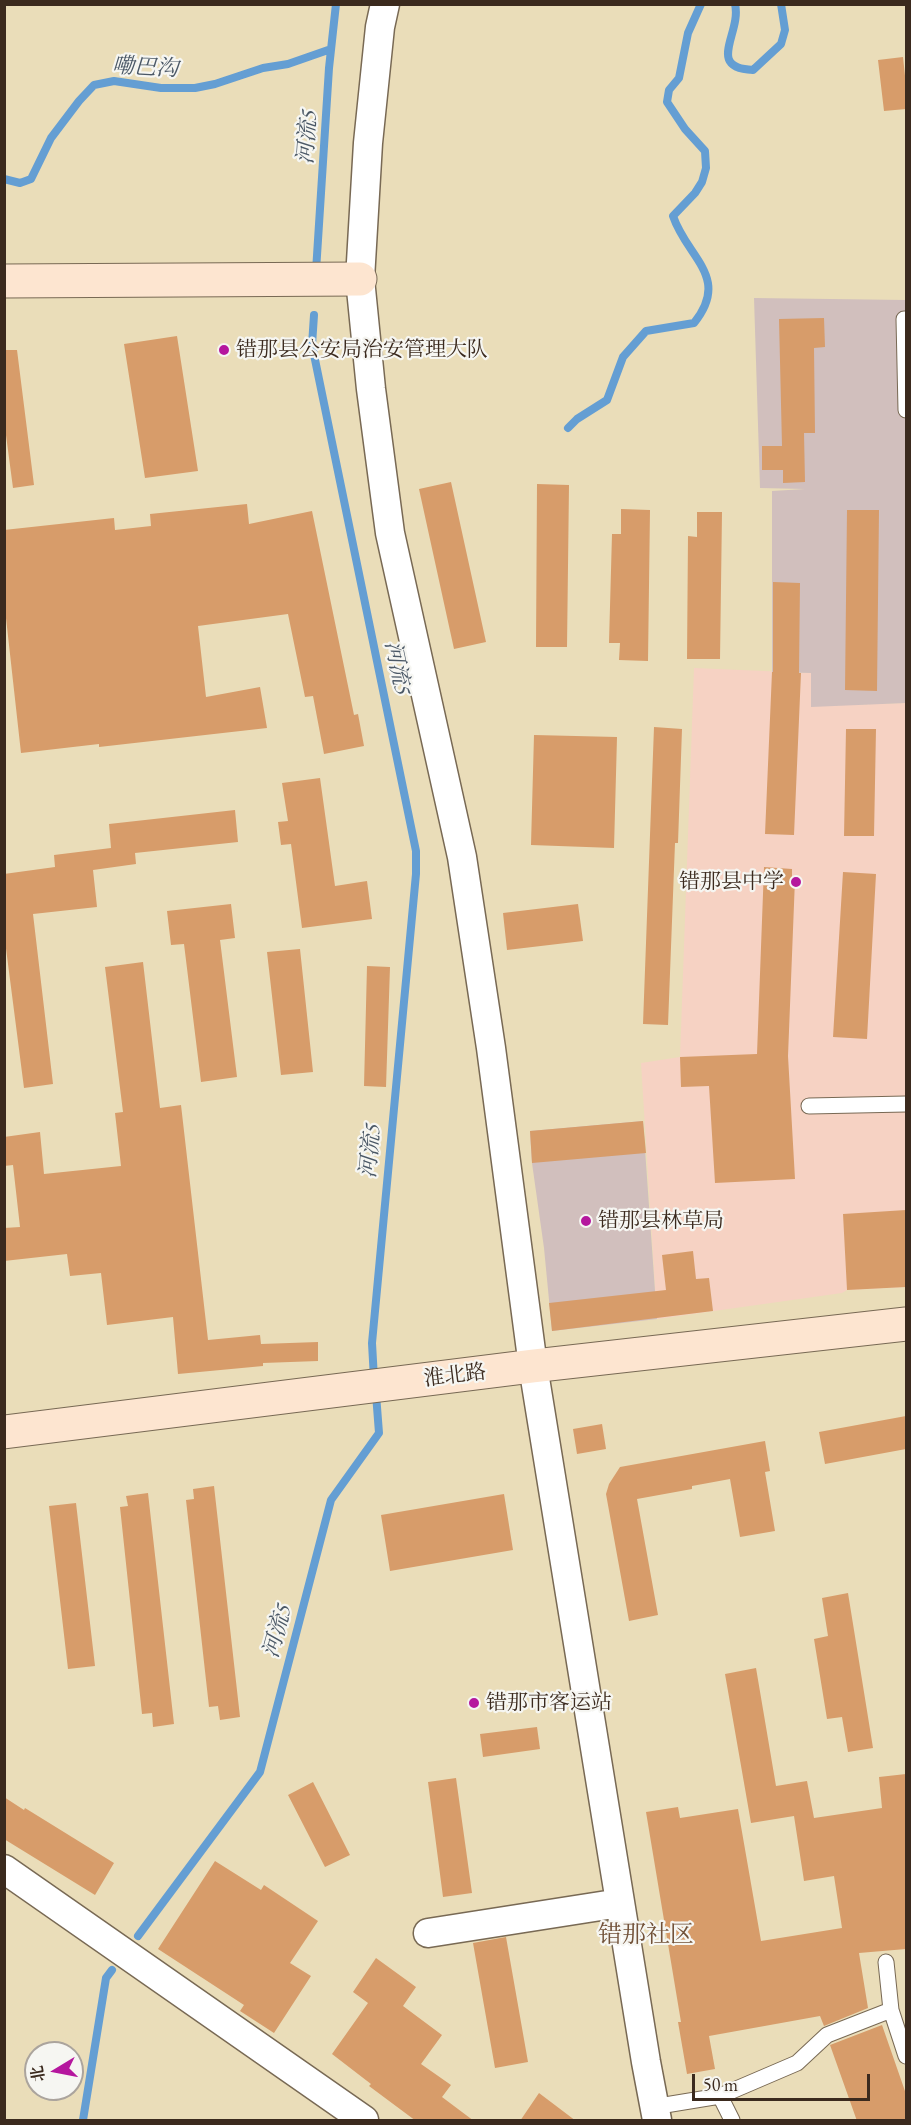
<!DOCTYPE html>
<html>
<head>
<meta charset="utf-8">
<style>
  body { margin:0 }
  #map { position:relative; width:911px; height:2125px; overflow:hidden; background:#eaddb9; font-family:"EB Garamond","Noto Serif SC",serif }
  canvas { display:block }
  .frame { position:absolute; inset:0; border:6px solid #3b2a1e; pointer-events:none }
  .north { position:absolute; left:24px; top:2041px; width:60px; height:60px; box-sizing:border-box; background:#f6f6f2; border:2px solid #aba49d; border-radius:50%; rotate:260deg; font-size:16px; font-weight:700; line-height:24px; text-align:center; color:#3b2a1e }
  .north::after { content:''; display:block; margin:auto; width:21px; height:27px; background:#b5179e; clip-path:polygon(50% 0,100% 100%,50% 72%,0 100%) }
  .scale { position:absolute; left:692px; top:2074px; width:178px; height:27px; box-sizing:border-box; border:3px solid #3b2a1e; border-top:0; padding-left:8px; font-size:18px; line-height:21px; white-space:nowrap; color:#3b2a1e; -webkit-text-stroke:4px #f6f6f2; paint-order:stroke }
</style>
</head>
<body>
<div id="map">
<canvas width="911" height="2125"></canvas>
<div class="frame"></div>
<div class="north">北</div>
<div class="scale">50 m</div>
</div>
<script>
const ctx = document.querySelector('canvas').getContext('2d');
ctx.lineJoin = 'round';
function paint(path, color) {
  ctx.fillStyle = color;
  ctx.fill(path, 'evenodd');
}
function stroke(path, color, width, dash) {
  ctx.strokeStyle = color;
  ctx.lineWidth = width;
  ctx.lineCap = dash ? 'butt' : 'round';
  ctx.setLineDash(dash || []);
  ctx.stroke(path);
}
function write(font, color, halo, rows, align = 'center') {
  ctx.font = font + ' "EB Garamond","Noto Serif SC",serif';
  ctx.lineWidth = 4.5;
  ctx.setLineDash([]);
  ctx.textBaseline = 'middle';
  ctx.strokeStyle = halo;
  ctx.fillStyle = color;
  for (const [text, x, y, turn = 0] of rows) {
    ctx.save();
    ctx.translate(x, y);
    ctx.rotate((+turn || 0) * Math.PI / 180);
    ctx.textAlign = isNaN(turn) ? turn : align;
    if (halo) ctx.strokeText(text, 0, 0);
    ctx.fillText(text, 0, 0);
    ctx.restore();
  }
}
paint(new Path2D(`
  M 694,668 L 811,673 L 811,706 L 906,703 L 906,1287 L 847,1290 L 842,1293 L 657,1319 L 641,1063 L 680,1057 Z`), '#f6d2c3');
paint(new Path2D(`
  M 754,298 L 906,300 L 906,703 L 811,707 L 811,673 L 772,672 L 772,491 L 805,489 L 760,488 Z
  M 643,1121 L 657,1319 L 552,1331 L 544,1248 L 532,1163 L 530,1131 Z`), '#d1bfbd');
stroke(new Path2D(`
  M 735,4 C 742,33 705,68 753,70 L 781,44 L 785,30 L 781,4
  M 4,179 L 20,183 L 31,179 L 51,138 L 79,101 L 94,85 L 114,81 L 161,88 L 195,88 L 215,84 L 263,68 L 288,64 L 331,49
  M 316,271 L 329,68 L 336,4
  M 314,315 L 312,345 L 416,851 L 416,874 L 372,1343 L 374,1379
  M 568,428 L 577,419 L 607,400 L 623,357 L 646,331 L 694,323 C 731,277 687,258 673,216 L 695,193 L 702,182 L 706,168 L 705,151 L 685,129 L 667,102 L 669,90 L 679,78 L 688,33 L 701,4
  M 138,1936 L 260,1772 L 331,1500 L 379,1433 L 376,1394
  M 83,2120 L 106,1978 L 112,1970`), '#649ed3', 8);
paint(new Path2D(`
  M 903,57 L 906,85 L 906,109 L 884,111 L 878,60 Z
  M 824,318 L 825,347 L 814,348 L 815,433 L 804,433 L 805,482 L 783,483 L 783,470 L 762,470 L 762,446 L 782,446 L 779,319 Z
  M 177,336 L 198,471 L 145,478 L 124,344 Z
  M 4,350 L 17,350 L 34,485 L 13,488 L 4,420 Z
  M 451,482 L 486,642 L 454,649 L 419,489 Z
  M 537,484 L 569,485 L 567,647 L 536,647 Z
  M 247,504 L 249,524 L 312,511 L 354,715 L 358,714 L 364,746 L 324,754 L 313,696 L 305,697 L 288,614 L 198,626 L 206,697 L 260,687 L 267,728 L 99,747 L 99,744 L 21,753 L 4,600 L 4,530 L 114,518 L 115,530 L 151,526 L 150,514 Z
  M 621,509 L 650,510 L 648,661 L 619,660 L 620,643 L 609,643 L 612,534 L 621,534 Z
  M 847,510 L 879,510 L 877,691 L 845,690 Z
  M 697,512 L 722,512 L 720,659 L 687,659 L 688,536 L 697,537 Z
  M 773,582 L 800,583 L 799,673 L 801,673 L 794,835 L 765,834 L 772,672 L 773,672 Z
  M 654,727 L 682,729 L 678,843 L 675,843 L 668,1025 L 643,1024 Z
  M 846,729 L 876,729 L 874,836 L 844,836 Z
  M 534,735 L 617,737 L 614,848 L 531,845 Z
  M 320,778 L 335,886 L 367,881 L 372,919 L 302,928 L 291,844 L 281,845 L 278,822 L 288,821 L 282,783 Z
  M 235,810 L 238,842 L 135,853 L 136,864 L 93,870 L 97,907 L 33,914 L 53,1084 L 24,1088 L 4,933 L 4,874 L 55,867 L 54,855 L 111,848 L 109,824 Z
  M 764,867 L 792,869 L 792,879 L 795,879 L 788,1056 L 795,1179 L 715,1183 L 709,1086 L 681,1087 L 680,1057 L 757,1054 Z
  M 843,872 L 876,874 L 867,1039 L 833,1037 Z
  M 231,904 L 235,938 L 220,940 L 237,1077 L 201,1082 L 184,944 L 171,945 L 167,911 Z
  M 578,904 L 583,941 L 507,950 L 503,913 Z
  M 300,949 L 313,1072 L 281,1075 L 267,952 Z
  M 143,962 L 160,1108 L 181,1105 L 208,1340 L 260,1335 L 261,1344 L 318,1342 L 318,1361 L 263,1363 L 263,1366 L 178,1374 L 173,1317 L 107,1325 L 101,1273 L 70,1276 L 67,1254 L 4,1261 L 4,1228 L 20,1227 L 13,1165 L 4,1166 L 4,1137 L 40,1132 L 44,1174 L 121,1166 L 115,1113 L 123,1112 L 105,967 Z
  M 367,966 L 390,967 L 386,1087 L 364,1086 Z
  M 643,1121 L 646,1153 L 532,1163 L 530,1131 Z
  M 906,1210 L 906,1287 L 847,1290 L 843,1214 Z
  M 693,1251 L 696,1279 L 709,1278 L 713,1311 L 552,1331 L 549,1303 L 666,1290 L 662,1255 Z
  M 906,1416 L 906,1449 L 825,1464 L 819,1432 Z
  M 602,1424 L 606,1449 L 577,1454 L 573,1429 Z
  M 765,1441 L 770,1471 L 765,1472 L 775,1531 L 740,1537 L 730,1479 L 692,1486 L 692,1489 L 637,1499 L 658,1615 L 629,1621 L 606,1494 L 609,1484 L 620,1467 Z
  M 214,1486 L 240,1717 L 220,1720 L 218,1706 L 209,1707 L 186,1500 L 194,1499 L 193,1489 Z
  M 148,1493 L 174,1724 L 153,1727 L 152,1713 L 142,1714 L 120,1507 L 128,1506 L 126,1496 Z
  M 504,1494 L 513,1550 L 390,1571 L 381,1515 Z
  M 76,1503 L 95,1666 L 68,1669 L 49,1506 Z
  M 848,1593 L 873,1748 L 848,1752 L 842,1717 L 827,1719 L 814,1639 L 828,1636 L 822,1598 Z
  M 756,1668 L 776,1786 L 807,1781 L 814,1818 L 882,1808 L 879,1777 L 906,1774 L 906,1949 L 859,1953 L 868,2008 L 824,2026 L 820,2016 L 709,2036 L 715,2069 L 687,2074 L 678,2022 L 681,2022 L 646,1812 L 678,1807 L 680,1818 L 738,1809 L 761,1941 L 842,1928 L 834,1876 L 804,1881 L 794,1816 L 751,1823 L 725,1674 Z
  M 537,1727 L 540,1749 L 483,1757 L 480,1734 Z
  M 456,1778 L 472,1893 L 443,1897 L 428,1782 Z
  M 313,1782 L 350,1855 L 325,1867 L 288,1795 Z
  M 4,1797 L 24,1810 L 25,1808 L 114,1863 L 95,1895 L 4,1839 Z
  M 215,1861 L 261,1890 L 264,1885 L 318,1921 L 290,1963 L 311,1976 L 274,2033 L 240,2011 L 244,2005 L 158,1949 Z
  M 506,1937 L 528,2062 L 495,2068 L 473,1943 Z
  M 376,1958 L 416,1987 L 403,2006 L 442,2035 L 421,2064 L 451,2085 L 442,2097 L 474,2121 L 416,2121 L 369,2086 L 371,2084 L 332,2054 L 368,2003 L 353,1992 Z
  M 882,2025 L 906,2094 L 906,2121 L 857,2121 L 830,2045 Z
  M 539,2093 L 576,2121 L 520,2121 Z`), '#d79c6a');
const lane = new Path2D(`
  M 906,319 L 904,319 L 906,410
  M 809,1106 L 906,1104
  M 886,1962 L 891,2010 L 906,2056
  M 720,2096 L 732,2120
  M 653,2107 L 720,2096 L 797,2063 L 827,2035 L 891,2010`);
const street = new Path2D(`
  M 385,4 L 380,27 L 368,143 L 360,279 L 371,389 L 390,533 L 462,857 L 491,1048 L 533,1366 L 646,2062 L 657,2120
  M 4,1869 L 364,2120
  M 428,1933 L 620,1903`);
const secondary = new Path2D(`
  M 4,281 L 360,279
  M 4,1432 L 533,1366 L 906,1324`);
stroke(lane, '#786954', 17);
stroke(street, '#786954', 31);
stroke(secondary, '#786954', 35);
stroke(lane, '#fff', 15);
stroke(street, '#fff', 28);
stroke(secondary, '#fde5d0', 33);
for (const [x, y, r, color] of [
  [224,350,6,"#b5179e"],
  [796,882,6,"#b5179e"],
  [586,1221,6,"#b5179e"],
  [474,1703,6,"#b5179e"]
]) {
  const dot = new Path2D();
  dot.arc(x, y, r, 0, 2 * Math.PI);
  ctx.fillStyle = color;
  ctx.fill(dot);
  stroke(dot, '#f6f6f2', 2);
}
write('21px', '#3b2a1e', '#f6f6f2', [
  ["错那县公安局治安管理大队",236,350],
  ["错那县中学",784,882,"right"],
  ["错那县林草局",598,1221],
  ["错那市客运站",486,1703]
], 'left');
write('21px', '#3b2a1e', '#f6f6f2', [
  ["淮北路",455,1376,-7]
]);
write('italic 22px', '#4b5866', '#f6f6f2', [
  ["嘞巴沟",145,68,3],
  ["河流5",308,137,-86],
  ["河流5",397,668,78],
  ["河流5",371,1151,-85],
  ["河流5",278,1631,-75]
]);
write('24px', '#725239', '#f6f6f2', [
  ["错那社区",646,1935]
]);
</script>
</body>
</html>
